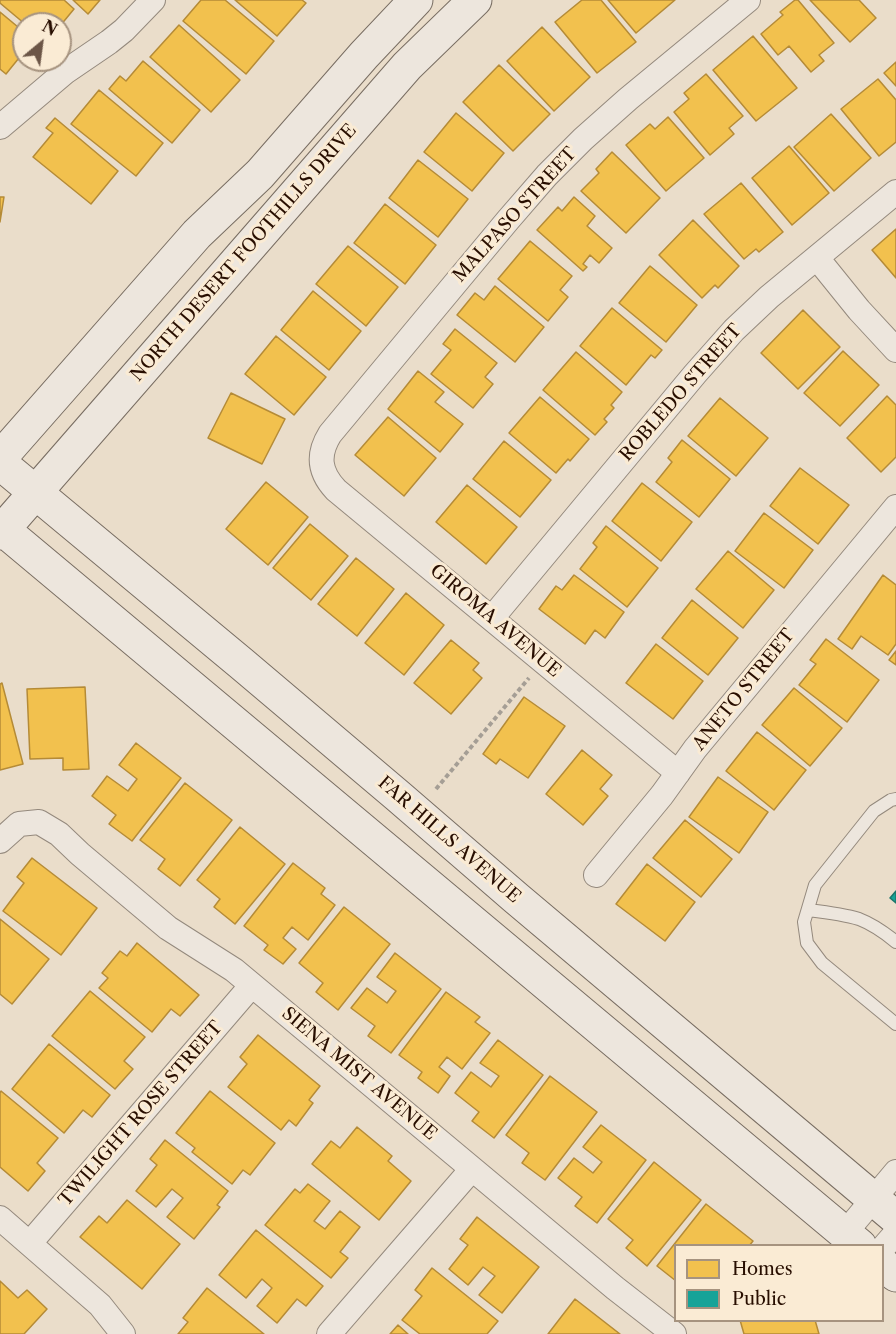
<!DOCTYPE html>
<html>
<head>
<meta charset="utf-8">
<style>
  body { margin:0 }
  #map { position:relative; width:896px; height:1334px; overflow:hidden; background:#eaddca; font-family:"Libre Caslon Text",serif }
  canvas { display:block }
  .legend { position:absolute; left:674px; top:1244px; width:210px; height:78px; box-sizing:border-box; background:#faebd4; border:2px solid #a6937f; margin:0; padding:8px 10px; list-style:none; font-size:18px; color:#280e00 }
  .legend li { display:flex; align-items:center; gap:12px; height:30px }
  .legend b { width:30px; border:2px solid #a6937f }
  .north { position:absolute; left:12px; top:12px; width:60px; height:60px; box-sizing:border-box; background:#faebd4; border:2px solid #a6937f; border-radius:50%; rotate:29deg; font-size:16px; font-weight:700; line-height:24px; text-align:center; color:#280e00 }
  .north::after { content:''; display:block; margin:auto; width:21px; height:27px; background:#6c5647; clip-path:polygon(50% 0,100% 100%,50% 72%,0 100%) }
</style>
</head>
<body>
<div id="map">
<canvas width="896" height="1334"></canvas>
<ul class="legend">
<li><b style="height:16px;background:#f2c14e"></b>Homes</li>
<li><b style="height:16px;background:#17a398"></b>Public</li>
</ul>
<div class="north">N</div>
</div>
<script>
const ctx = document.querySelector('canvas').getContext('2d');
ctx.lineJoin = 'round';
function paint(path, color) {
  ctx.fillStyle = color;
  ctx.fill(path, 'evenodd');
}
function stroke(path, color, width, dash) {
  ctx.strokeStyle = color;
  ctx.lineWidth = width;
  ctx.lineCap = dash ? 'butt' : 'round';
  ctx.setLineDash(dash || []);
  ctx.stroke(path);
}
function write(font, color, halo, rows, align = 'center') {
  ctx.font = font + ' "Libre Caslon Text",serif';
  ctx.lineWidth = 6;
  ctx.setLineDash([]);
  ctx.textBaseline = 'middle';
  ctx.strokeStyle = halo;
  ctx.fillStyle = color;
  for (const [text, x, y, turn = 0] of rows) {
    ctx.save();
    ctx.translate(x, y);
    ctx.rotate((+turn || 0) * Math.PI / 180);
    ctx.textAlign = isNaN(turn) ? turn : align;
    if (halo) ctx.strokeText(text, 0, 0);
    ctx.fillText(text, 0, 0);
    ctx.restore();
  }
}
const homes = new Path2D(`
  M 0,0 L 64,0 L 74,9 L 60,26 L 60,24 L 25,24 L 0,3 Z
  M 73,0 L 100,0 L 88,14 Z
  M 201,0 L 225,0 L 274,41 L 246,74 L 183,21 Z
  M 235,0 L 302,0 L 306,3 L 277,36 Z
  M 582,0 L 601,0 L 636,42 L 597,73 L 555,22 Z
  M 608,0 L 675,0 L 636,33 Z
  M 795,0 L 798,0 L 834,43 L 819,55 L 824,61 L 811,72 L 789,46 L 778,55 L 761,34 L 783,15 L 780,12 Z
  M 810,0 L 859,0 L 876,18 L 850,42 Z
  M 0,12 L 24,32 L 24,54 L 23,53 L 6,74 L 0,69 Z
  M 179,25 L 240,80 L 211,112 L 150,57 Z
  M 542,27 L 590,77 L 554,111 L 507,61 Z
  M 753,36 L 797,88 L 756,121 L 713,70 Z
  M 143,61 L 200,110 L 172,143 L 109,89 L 120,76 L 126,81 Z
  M 896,62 L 896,86 L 884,73 Z
  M 499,65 L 550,114 L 513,151 L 463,102 Z
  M 706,74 L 743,116 L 729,128 L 734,134 L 710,155 L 674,112 L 689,99 L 684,93 Z
  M 878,79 L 896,100 L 896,142 L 879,156 L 841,109 Z
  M 99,90 L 163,143 L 136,176 L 71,124 Z
  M 456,113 L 504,153 L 472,191 L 424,152 Z
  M 831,114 L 871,158 L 834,191 L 794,147 Z
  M 668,117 L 704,158 L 666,191 L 626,145 L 650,124 L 655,129 Z
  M 55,118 L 118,171 L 91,204 L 33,157 L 53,133 L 46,128 Z
  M 789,146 L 829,193 L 792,225 L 752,178 Z
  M 612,152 L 660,198 L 626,233 L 581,191 L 599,173 L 596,169 Z
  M 418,160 L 468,199 L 438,237 L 389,198 Z
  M 741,183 L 783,232 L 759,252 L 756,249 L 744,259 L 704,214 Z
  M 0,197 L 4,197 L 0,222 Z
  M 574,197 L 595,216 L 587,226 L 612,248 L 599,263 L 590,255 L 583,264 L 587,267 L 583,271 L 537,230 L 558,207 L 562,211 Z
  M 385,204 L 436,245 L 405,284 L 354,243 Z
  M 693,220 L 739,266 L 718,288 L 715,285 L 702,298 L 659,255 Z
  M 896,229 L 896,278 L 872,250 Z
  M 530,241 L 572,276 L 560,290 L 568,297 L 548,321 L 498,279 Z
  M 348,246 L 398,287 L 366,326 L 316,284 Z
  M 650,266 L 697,305 L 666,342 L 619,303 Z
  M 495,286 L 544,327 L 515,362 L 457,315 L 475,293 L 484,300 Z
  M 313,291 L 361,331 L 329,370 L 281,330 Z
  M 612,308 L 662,350 L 655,358 L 651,355 L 626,385 L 580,346 Z
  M 803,310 L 840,347 L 798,389 L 761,353 Z
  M 455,329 L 497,363 L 485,377 L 493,384 L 473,408 L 431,374 L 451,350 L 443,344 Z
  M 276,336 L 326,377 L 294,415 L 245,374 Z
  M 843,351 L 879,385 L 840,426 L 804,393 Z
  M 576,352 L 622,392 L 611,405 L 614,408 L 604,419 L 607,422 L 595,435 L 543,390 Z
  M 418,371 L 444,392 L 435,402 L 463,424 L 440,452 L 388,409 Z
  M 231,393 L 285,419 L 262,464 L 208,438 Z
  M 887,396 L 896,405 L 896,457 L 881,472 L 847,438 Z
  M 540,397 L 589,439 L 570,461 L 568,459 L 556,473 L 509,433 Z
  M 720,398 L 768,438 L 736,476 L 688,436 Z
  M 388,417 L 436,458 L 404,496 L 355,455 Z
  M 682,440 L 730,479 L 699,517 L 656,482 L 672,462 L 668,458 Z
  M 504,441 L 551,480 L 520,517 L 473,479 Z
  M 800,468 L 849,505 L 818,544 L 770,506 Z
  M 266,482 L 308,517 L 268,565 L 226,529 Z
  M 642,483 L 692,522 L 661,561 L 612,521 Z
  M 467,485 L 517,527 L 486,564 L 436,522 Z
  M 764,513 L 813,550 L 784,588 L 735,551 Z
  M 310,524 L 348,556 L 311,600 L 273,568 Z
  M 606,526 L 658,568 L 627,607 L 580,569 L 597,547 L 593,543 Z
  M 728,551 L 774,590 L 743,628 L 696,589 Z
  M 356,558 L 394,589 L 357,636 L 318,604 Z
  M 574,575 L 624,612 L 605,638 L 595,630 L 585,644 L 539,609 L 556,586 L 562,590 Z
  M 883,575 L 896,585 L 896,644 L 888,655 L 861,636 L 852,649 L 838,639 Z
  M 406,593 L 444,625 L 404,675 L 365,643 Z
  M 692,600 L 738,638 L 708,675 L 662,638 Z
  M 826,639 L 879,680 L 847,722 L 799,685 L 816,664 L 810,660 Z
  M 451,640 L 479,663 L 473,670 L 482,678 L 451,714 L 414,683 Z
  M 656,644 L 703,681 L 673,719 L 626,683 Z
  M 896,651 L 896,665 L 889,660 Z
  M 2,683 L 23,764 L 0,770 L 0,684 Z
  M 85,687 L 89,769 L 63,770 L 63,758 L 30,759 L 27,689 Z
  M 794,688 L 842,728 L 810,766 L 762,725 Z
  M 524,697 L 565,726 L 528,778 L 500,759 L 496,764 L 483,754 Z
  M 757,732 L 806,770 L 774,810 L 726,771 Z
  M 136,743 L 181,778 L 132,841 L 109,824 L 116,815 L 92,796 L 107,776 L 128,791 L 137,779 L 119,765 Z
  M 582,750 L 612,775 L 600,789 L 608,796 L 583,825 L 546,794 Z
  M 718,777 L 768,812 L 739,853 L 689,817 Z
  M 185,783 L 232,820 L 180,886 L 158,869 L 165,859 L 140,840 Z
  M 685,820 L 732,859 L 701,897 L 653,858 Z
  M 240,827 L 285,864 L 235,924 L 214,907 L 220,899 L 197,880 Z
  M 32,858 L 97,908 L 61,955 L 3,911 L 24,883 L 17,877 Z
  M 293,863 L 325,888 L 321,894 L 335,905 L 308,940 L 292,927 L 283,938 L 296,949 L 283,964 L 264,950 L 268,945 L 244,926 Z
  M 647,864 L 695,902 L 665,941 L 616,904 Z
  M 344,907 L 390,944 L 338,1010 L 316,992 L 323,983 L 299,963 Z
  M 0,919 L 49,959 L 12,1004 L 0,994 Z
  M 137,943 L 199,995 L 180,1016 L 171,1009 L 152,1032 L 99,988 L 108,978 L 102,973 L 120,951 L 127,956 Z
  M 395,953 L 441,989 L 391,1053 L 368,1036 L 375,1026 L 351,1008 L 367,988 L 387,1003 L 396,991 L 377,977 Z
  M 90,991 L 145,1037 L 124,1061 L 133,1069 L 115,1089 L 52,1036 Z
  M 446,992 L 480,1017 L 475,1022 L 490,1033 L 462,1069 L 447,1057 L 439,1067 L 450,1076 L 438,1093 L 418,1078 L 422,1072 L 399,1055 Z
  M 258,1035 L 320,1086 L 309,1100 L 313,1103 L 296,1126 L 289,1120 L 281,1130 L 228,1087 L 247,1064 L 240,1057 Z
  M 498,1040 L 543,1075 L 494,1138 L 472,1121 L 479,1112 L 455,1093 L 471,1072 L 491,1087 L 499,1076 L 480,1063 Z
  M 49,1044 L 110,1095 L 92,1117 L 83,1110 L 64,1133 L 12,1089 Z
  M 550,1076 L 597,1112 L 545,1180 L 522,1163 L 529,1153 L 506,1135 Z
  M 1,1091 L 58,1138 L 37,1163 L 45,1171 L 28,1191 L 0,1167 L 0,1093 Z
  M 210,1091 L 275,1143 L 250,1175 L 243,1170 L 232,1184 L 192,1152 L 195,1148 L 176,1133 Z
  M 601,1125 L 646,1160 L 597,1223 L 575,1206 L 582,1197 L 558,1178 L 574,1158 L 593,1173 L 602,1162 L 583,1147 Z
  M 357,1127 L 392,1156 L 388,1161 L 411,1181 L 379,1220 L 312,1164 L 331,1141 L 340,1148 Z
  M 165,1140 L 228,1191 L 217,1205 L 220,1207 L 194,1239 L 167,1217 L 183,1198 L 172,1189 L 156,1207 L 136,1191 L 157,1165 L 150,1159 Z
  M 654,1162 L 701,1200 L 647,1266 L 626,1248 L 633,1240 L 608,1219 Z
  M 308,1184 L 330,1201 L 314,1221 L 325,1229 L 340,1211 L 360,1227 L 340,1252 L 348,1258 L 331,1278 L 265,1225 L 295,1189 L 300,1193 Z
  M 127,1200 L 180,1244 L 142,1289 L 80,1237 L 99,1216 L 107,1223 Z
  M 706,1204 L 753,1241 L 749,1246 L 676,1246 L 676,1281 L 657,1266 Z
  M 477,1217 L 539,1267 L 502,1313 L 479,1295 L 495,1276 L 483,1267 L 468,1285 L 449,1269 L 468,1245 L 460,1239 Z
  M 256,1230 L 323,1286 L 306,1306 L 297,1299 L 277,1323 L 257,1306 L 272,1288 L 262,1279 L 246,1298 L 219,1275 Z
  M 432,1268 L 498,1321 L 487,1334 L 420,1334 L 402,1320 L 422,1296 L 415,1290 Z
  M 0,1281 L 18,1298 L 27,1290 L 47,1309 L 24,1334 L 0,1334 Z
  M 207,1288 L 264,1334 L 178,1334 L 188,1322 L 183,1318 Z
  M 575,1299 L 620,1334 L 548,1334 Z
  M 740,1320 L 815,1320 L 819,1334 L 744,1334 Z
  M 398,1325 L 408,1334 L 390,1334 Z`);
paint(homes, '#f2c14e');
stroke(homes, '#b58b37', 1.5);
const public = new Path2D(`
  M 896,891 L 896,903 L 890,898 Z`);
paint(public, '#17a398');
stroke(public, '#1c766a', 1.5);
const service = new Path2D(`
  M 896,799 L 891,800 L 874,811 L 815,885 L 804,922 L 807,943 L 822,963 L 896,1024
  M 808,910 C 825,912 843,914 859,919 C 872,924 885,933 896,942`);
const minor = new Path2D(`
  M 0,127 L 65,72 L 109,42 L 124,30 L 153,0
  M 817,258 L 859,310 L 896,350
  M 492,618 L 695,374 L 734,330 L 769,297 L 896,192
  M 678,773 L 336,490 C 319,472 317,455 330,434 L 508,220 L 547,175 L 583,139 L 628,99 L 748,0
  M 0,841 L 19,824 L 39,822 L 59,834 L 80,854 L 168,928 L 234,970 L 615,1288 L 674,1334
  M 596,875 L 662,795 L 695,749 L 896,507
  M 0,1218 L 100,1305 L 123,1334
  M 845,1233 L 896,1172
  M 30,1243 L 252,985
  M 882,1249 L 896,1233
  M 329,1334 L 472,1169`);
const secondary = new Path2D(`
  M 0,458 L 197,234 L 260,174 L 364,55 L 416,0
  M 0,463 L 242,664 L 398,796 L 516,898 L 896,1218
  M 0,527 L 860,1246
  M 0,533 L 407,66 L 475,0
  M 882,1264 L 896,1275`);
stroke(service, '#94897d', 14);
stroke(minor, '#94897d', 26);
stroke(secondary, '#786d62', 35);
stroke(new Path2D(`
  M 436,789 L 529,678`), '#a59e95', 4, [4.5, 3]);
stroke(service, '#ede6dd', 12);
stroke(minor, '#ede6dd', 24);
stroke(secondary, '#ede6dd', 33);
write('18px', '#280e00', '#faebd4', [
  ["MALPASO STREET",515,215,-48],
  ["NORTH DESERT FOOTHILLS DRIVE",244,253,-49],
  ["ROBLEDO STREET",681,393,-49],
  ["GIROMA AVENUE",495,621,40],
  ["ANETO STREET",744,690,-51],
  ["FAR HILLS AVENUE",449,840,41],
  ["SIENA MIST AVENUE",359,1074,40],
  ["TWILIGHT ROSE STREET",141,1114,-49]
]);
</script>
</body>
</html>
